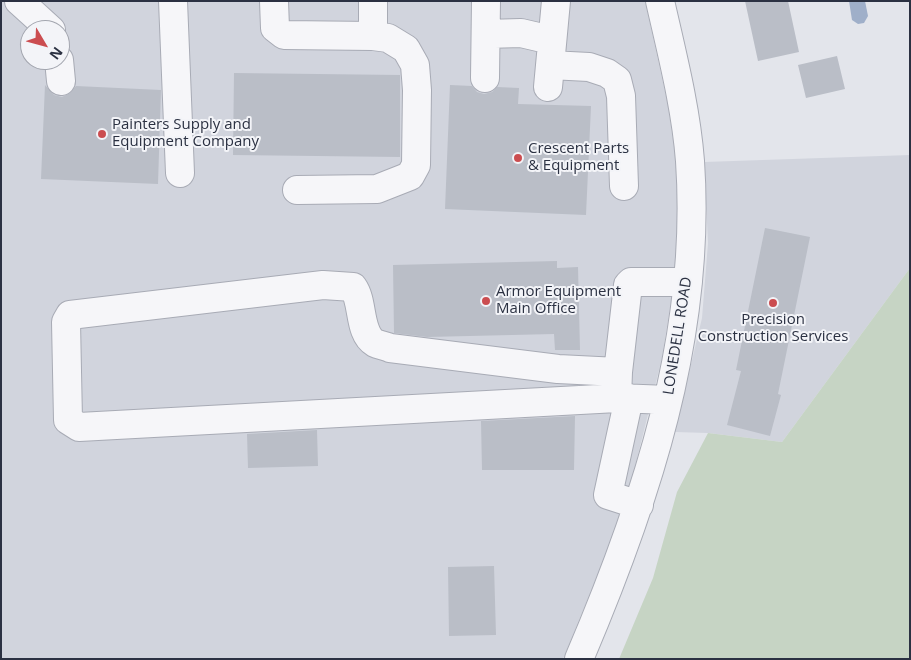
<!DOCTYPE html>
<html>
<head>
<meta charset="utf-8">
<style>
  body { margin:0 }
  #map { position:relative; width:911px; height:660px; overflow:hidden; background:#e3e5eb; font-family:"Open Sans",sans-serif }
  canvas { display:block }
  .frame { position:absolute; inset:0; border:2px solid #2b3142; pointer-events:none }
  .north { position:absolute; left:20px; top:20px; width:50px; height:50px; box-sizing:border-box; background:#f3f4f8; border:1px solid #a3a6af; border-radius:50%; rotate:127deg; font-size:14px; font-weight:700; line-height:20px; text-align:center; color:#2b3142 }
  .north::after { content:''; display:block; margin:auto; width:18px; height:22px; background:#cb4d50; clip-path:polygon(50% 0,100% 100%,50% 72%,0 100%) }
</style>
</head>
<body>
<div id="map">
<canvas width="911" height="660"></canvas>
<div class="frame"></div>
<div class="north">N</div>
</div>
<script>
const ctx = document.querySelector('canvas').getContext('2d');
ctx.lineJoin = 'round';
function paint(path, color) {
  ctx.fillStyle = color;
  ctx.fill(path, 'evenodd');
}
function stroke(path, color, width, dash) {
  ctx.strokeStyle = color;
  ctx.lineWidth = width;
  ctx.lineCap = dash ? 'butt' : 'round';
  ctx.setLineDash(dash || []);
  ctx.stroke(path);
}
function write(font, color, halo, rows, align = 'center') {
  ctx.font = font + ' "Open Sans",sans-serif';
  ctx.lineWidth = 4;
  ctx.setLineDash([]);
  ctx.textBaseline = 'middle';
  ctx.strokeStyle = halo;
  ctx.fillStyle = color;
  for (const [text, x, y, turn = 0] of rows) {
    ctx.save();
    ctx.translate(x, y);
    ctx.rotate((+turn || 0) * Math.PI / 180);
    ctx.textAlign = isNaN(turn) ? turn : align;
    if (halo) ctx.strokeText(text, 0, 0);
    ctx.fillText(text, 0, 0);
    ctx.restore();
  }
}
paint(new Path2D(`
  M 1,1 L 645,1 L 668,105 L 677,167 L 678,228 L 673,289 L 662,358 L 624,511 L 563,659 L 1,659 ZM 30,30 L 60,30 L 60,60 L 30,60 Z
  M 910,155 L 910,268 L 782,442 L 708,433 L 675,432 L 702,318 L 708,243 L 704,162 Z`), '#d1d4dd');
paint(new Path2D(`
  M 910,268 L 910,659 L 619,659 L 653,578 L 677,492 L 708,433 L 782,442 Z`), '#c6d4c4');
paint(new Path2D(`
  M 849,1 L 865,1 L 868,16 L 864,23 L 858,24 L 852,20 Z`), '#9fafc9');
paint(new Path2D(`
  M 745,1 L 788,1 L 799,52 L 758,61 Z
  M 837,56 L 845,89 L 806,98 L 798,65 Z
  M 234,73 L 400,75 L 400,157 L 233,155 Z
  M 45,85 L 54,95 L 62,97 L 70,93 L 76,86 L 161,90 L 158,184 L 41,179 Z
  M 450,85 L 472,86 L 477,92 L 484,94 L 492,92 L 497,87 L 519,88 L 518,104 L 591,106 L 586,215 L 445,209 Z
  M 765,228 L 810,237 L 778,394 L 781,395 L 770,436 L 727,425 L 741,371 L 736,370 Z
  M 557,261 L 557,268 L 578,267 L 580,350 L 555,350 L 554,334 L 427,337 L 394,333 L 393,265 Z
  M 575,416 L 574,470 L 482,470 L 481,421 Z
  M 317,430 L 318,466 L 248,468 L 247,434 Z
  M 494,566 L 496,635 L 449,636 L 448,567 Z`), '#babec7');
const minor = new Path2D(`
  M 19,1 L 51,30
  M 173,1 L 180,173
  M 274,1 L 275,28 L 284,35 L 373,36
  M 486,34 L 521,33 L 551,40
  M 59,60 L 61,81
  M 550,65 L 589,67 L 607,73 L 617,80 L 621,96 L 624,186
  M 485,78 L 486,1
  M 548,87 L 556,1
  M 297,190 L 377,189 L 410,176 L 416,165 L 417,90 L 415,65 L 406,49 L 388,38 L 373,36 L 373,1
  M 618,372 L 628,285 L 631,282 L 688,282
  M 617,398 L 618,372 L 558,369 L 390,348 C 386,346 379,345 375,343 C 358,333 364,302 353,287 L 323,285 L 70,315 L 66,322 L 68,420 L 79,427 L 617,398 L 668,400
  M 629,398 L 608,495 L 639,505
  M 579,659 C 646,502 702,335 690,161 C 686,108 672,54 660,1`);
stroke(minor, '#a8abb5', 30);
stroke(minor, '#f6f6f9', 28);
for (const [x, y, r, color] of [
  [102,134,5,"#cb4d50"],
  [518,158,5,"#cb4d50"],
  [486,301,5,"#cb4d50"],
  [773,303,5,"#cb4d50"]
]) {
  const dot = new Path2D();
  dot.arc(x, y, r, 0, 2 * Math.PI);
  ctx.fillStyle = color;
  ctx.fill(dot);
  stroke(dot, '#f3f4f8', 2);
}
write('15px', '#2b3142', '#f3f4f8', [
  ["Painters Supply and",112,125],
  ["Equipment Company",112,142],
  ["Crescent Parts",528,149],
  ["& Equipment",528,166],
  ["Armor Equipment",496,292],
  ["Main Office",496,309],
  ["Precision",773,320,"center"],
  ["Construction Services",773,337,"center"]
], 'left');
write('15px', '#2b3142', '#f3f4f8', [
  ["LONEDELL ROAD",678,336,-81]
]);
</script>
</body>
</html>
